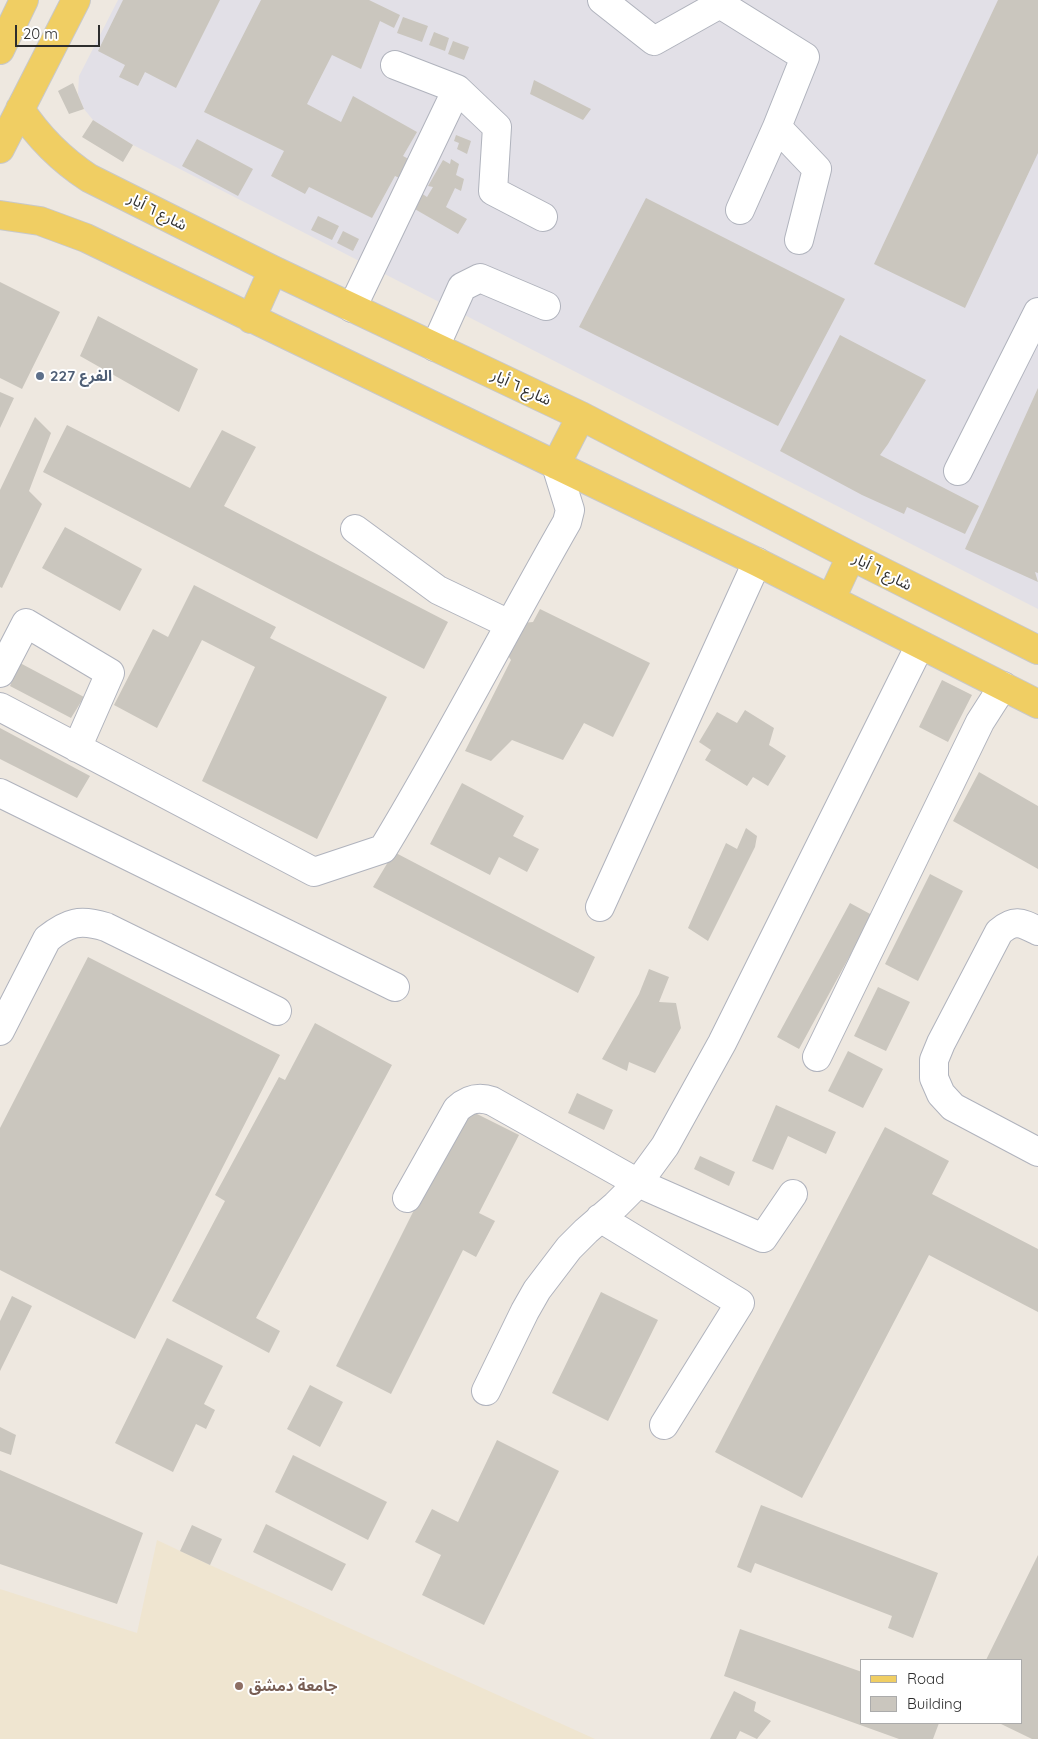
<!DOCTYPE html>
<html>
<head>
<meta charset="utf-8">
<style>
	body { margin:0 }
	#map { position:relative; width:1038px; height:1739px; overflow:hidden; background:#eee8e0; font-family:Quicksand,sans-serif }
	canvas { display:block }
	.legend { position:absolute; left:860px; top:1659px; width:162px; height:65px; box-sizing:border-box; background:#fff; border:1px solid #ababab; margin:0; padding:6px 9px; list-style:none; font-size:15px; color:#2d2d2d }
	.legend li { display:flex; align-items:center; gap:10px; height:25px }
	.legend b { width:25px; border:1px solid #ababab }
	.scale { position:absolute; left:15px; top:25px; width:85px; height:22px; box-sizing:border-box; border:2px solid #2d2d2d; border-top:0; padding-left:6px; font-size:15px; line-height:18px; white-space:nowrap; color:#2d2d2d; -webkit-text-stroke:4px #fff; paint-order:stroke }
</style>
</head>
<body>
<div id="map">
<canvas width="1038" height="1739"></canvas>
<ul class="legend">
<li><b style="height:6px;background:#f0ce63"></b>Road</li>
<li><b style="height:14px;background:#cac6be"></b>Building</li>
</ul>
<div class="scale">20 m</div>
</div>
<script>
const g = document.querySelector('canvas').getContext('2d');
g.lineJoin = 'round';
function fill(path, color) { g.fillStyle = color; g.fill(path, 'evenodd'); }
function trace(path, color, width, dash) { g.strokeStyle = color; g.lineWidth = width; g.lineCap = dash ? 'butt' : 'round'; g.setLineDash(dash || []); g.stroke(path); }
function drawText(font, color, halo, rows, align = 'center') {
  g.font = font + ' Quicksand,"Noto Sans Arabic",sans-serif'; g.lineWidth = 4; g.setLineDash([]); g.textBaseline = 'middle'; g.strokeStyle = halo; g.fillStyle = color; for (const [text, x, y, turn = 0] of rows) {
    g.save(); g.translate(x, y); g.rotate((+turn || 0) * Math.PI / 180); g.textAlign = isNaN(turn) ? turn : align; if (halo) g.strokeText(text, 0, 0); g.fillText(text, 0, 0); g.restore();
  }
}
fill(new Path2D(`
	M118 0H1038V609L133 145 93 120 84 109 78 94 79 76Z`), '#e2e0e7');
fill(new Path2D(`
	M157 1540 210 1565 595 1739H0V1589L137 1633Z`), '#efe5d0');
fill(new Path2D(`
	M123 0H220L176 88 145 72 138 86 119 77 125 65 98 51Z
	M261 0H369L400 15 394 28 380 21 361 69 332 55 307 104 341 122 353 96 417 132 403 156 416 163 406 181 395 176 372 218 309 187 305 194 271 176 284 151 204 112Z
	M998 0H1038V153L965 308 874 264Z
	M403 17 428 26 422 42 397 33Z
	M434 32 449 38 445 51 429 45Z
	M453 41 469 47 464 60 448 54Z
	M534 80 591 109 583 120 530 94Z
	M73 83 84 109 69 114 58 91Z
	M93 120 133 145 123 162 82 137Z
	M456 135 471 141 467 154 457 149 459 143 454 141Z
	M197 139 253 169 238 196 182 166Z
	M451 159 459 164 456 175 464 179 461 191 455 188 446 207 467 219 458 234 413 208 421 193 427 197 433 187 428 186 443 160 450 164Z
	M646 198 845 299 778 426 579 327Z
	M318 216 339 226 332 240 311 230Z
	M343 231 359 239 353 251 337 243Z
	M0 282 60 312 22 389 0 378Z
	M98 316 198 369 179 412 80 356Z
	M840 335 926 380 888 444 880 455 979 506 965 534 907 507 904 514 862 495 780 451Z
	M1038 388V573L1035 572 1038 582 965 549Z
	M0 392 14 398 0 428Z
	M35 417 51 433 29 491 42 504 2 588 0 587V490Z
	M67 425 190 488 222 430 256 447 224 506 448 622 424 669 43 472Z
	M65 527 142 569 120 611 42 568Z
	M194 585 276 627 270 638 387 697 317 839 202 781 255 667 202 640 157 728 114 705 153 629 168 637Z
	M540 609 650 663 613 737 584 723 563 760 512 740 491 761 465 751 511 660 505 651 522 623 533 622Z
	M20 663 84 697 71 718 10 686Z
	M942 680 972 695 948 742 919 727Z
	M745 710 774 728 769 745 786 756 768 786 753 777 747 786 705 760 711 750 699 742 717 712 737 723Z
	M0 728 90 776 77 798 0 759Z
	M979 772 1038 806V869L953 821Z
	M462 783 524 816 513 836 539 849 527 872 499 857 490 875 430 844Z
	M746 828 757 836 755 847 708 941 688 928 726 843 737 849Z
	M394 852 595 957 578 993 373 887Z
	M930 874 963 891 918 981 885 964Z
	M850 903 872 915 799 1049 777 1037Z
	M88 957 280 1055 135 1339 0 1270V1128Z
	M649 969 669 977 659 1002 676 1003 681 1028 655 1073 629 1062 627 1071 602 1059 639 994Z
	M878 987 910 1002 886 1051 854 1036Z
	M315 1023 392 1065 256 1318 280 1331 269 1353 172 1301 225 1201 215 1195 279 1077 285 1080Z
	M848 1051 883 1069 863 1108 828 1091Z
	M577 1093 613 1110 604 1130 568 1113Z
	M776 1105 836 1132 826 1154 788 1136 773 1170 752 1161Z
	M465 1108 519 1135 479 1213 495 1221 476 1257 463 1250 391 1394 336 1366Z
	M885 1127 949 1161 932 1194 1038 1249V1312L929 1255 802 1498 715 1452Z
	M700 1156 735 1172 729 1186 694 1169Z
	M601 1292 658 1320 608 1421 552 1393Z
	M12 1296 32 1306 0 1371V1321Z
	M167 1338 223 1366 204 1404 215 1410 206 1429 196 1424 173 1472 115 1443Z
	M310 1385 343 1402 320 1447 287 1429Z
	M0 1427 16 1435 11 1455 0 1451Z
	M497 1440 559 1471 484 1625 422 1595 441 1555 415 1542 432 1509 458 1522Z
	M293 1455 387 1502 368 1540 275 1492Z
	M0 1470 143 1533 117 1604 0 1564Z
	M761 1505 938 1573 913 1638 888 1628 892 1616 755 1563 751 1573 737 1567Z
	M266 1524 346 1564 332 1591 253 1552Z
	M192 1525 222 1539 210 1565 180 1551Z
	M1038 1555V1739H1032L999 1723H1022V1660H986Z
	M740 1629 862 1672V1723H939L933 1739H899L724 1676Z
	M734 1691 756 1702 754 1711 771 1721 757 1739 740 1731 736 1739H710Z`), '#cac6be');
const minor = new Path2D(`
	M602 0 654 41 720 4
	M722 0 720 4 805 57 777 127 817 169 799 240
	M395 65 457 89 497 127 493 191 543 217
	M740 210 777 127
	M352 308 457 89
	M435 347 462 287 480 278 546 306
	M958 471 1038 312
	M355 529 438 590 509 624
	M0 673 26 623 110 673 77 748
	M0 707 314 872 383 849C448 742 505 630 567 522L570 510 556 465
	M0 793 395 987
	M600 907 757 562
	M1038 931C1022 923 1015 918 999 932L941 1043 934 1060V1078L941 1094 953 1107 1038 1152
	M0 1031 47 939C68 922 80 919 106 927L277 1011
	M817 1057 980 722 1003 686
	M407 1198 457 1109C468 1099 478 1096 492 1101L638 1183 763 1238 793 1194
	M600 1218 740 1303 664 1425
	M486 1391 525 1311 537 1290 569 1248 586 1231 616 1205 638 1183 665 1146 722 1043 920 645`);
const major = new Path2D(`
	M0 50 24 0
	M20 109C39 138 60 159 89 178L273 270 581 416 851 556 1038 650
	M0 149 76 0
	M0 215 40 221 86 238 757 562 1038 704
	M251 319 273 270
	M556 465 581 416
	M831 599 851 556`);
trace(minor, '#b0b3bd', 30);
trace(major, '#c8c8c8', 30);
trace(minor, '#fff', 28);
trace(major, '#f0ce63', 28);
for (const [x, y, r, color] of [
	[40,376,5,"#5c6f8a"],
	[239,1686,5,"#8d6e63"]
]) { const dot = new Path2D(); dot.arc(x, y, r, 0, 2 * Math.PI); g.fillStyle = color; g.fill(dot); trace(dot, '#fff', 2); }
drawText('15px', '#2d2d2d', '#fff', [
	["شارع ٦ أيار",157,212,27],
	["شارع ٦ أيار",521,388,25],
	["شارع ٦ أيار",882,572,27]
]);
drawText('bold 15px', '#4e5e75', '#fff', [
	["الفرع 227",50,376]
], 'left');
drawText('bold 15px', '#785e54', '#fff', [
	["جامعة دمشق",249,1686]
], 'left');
</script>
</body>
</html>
